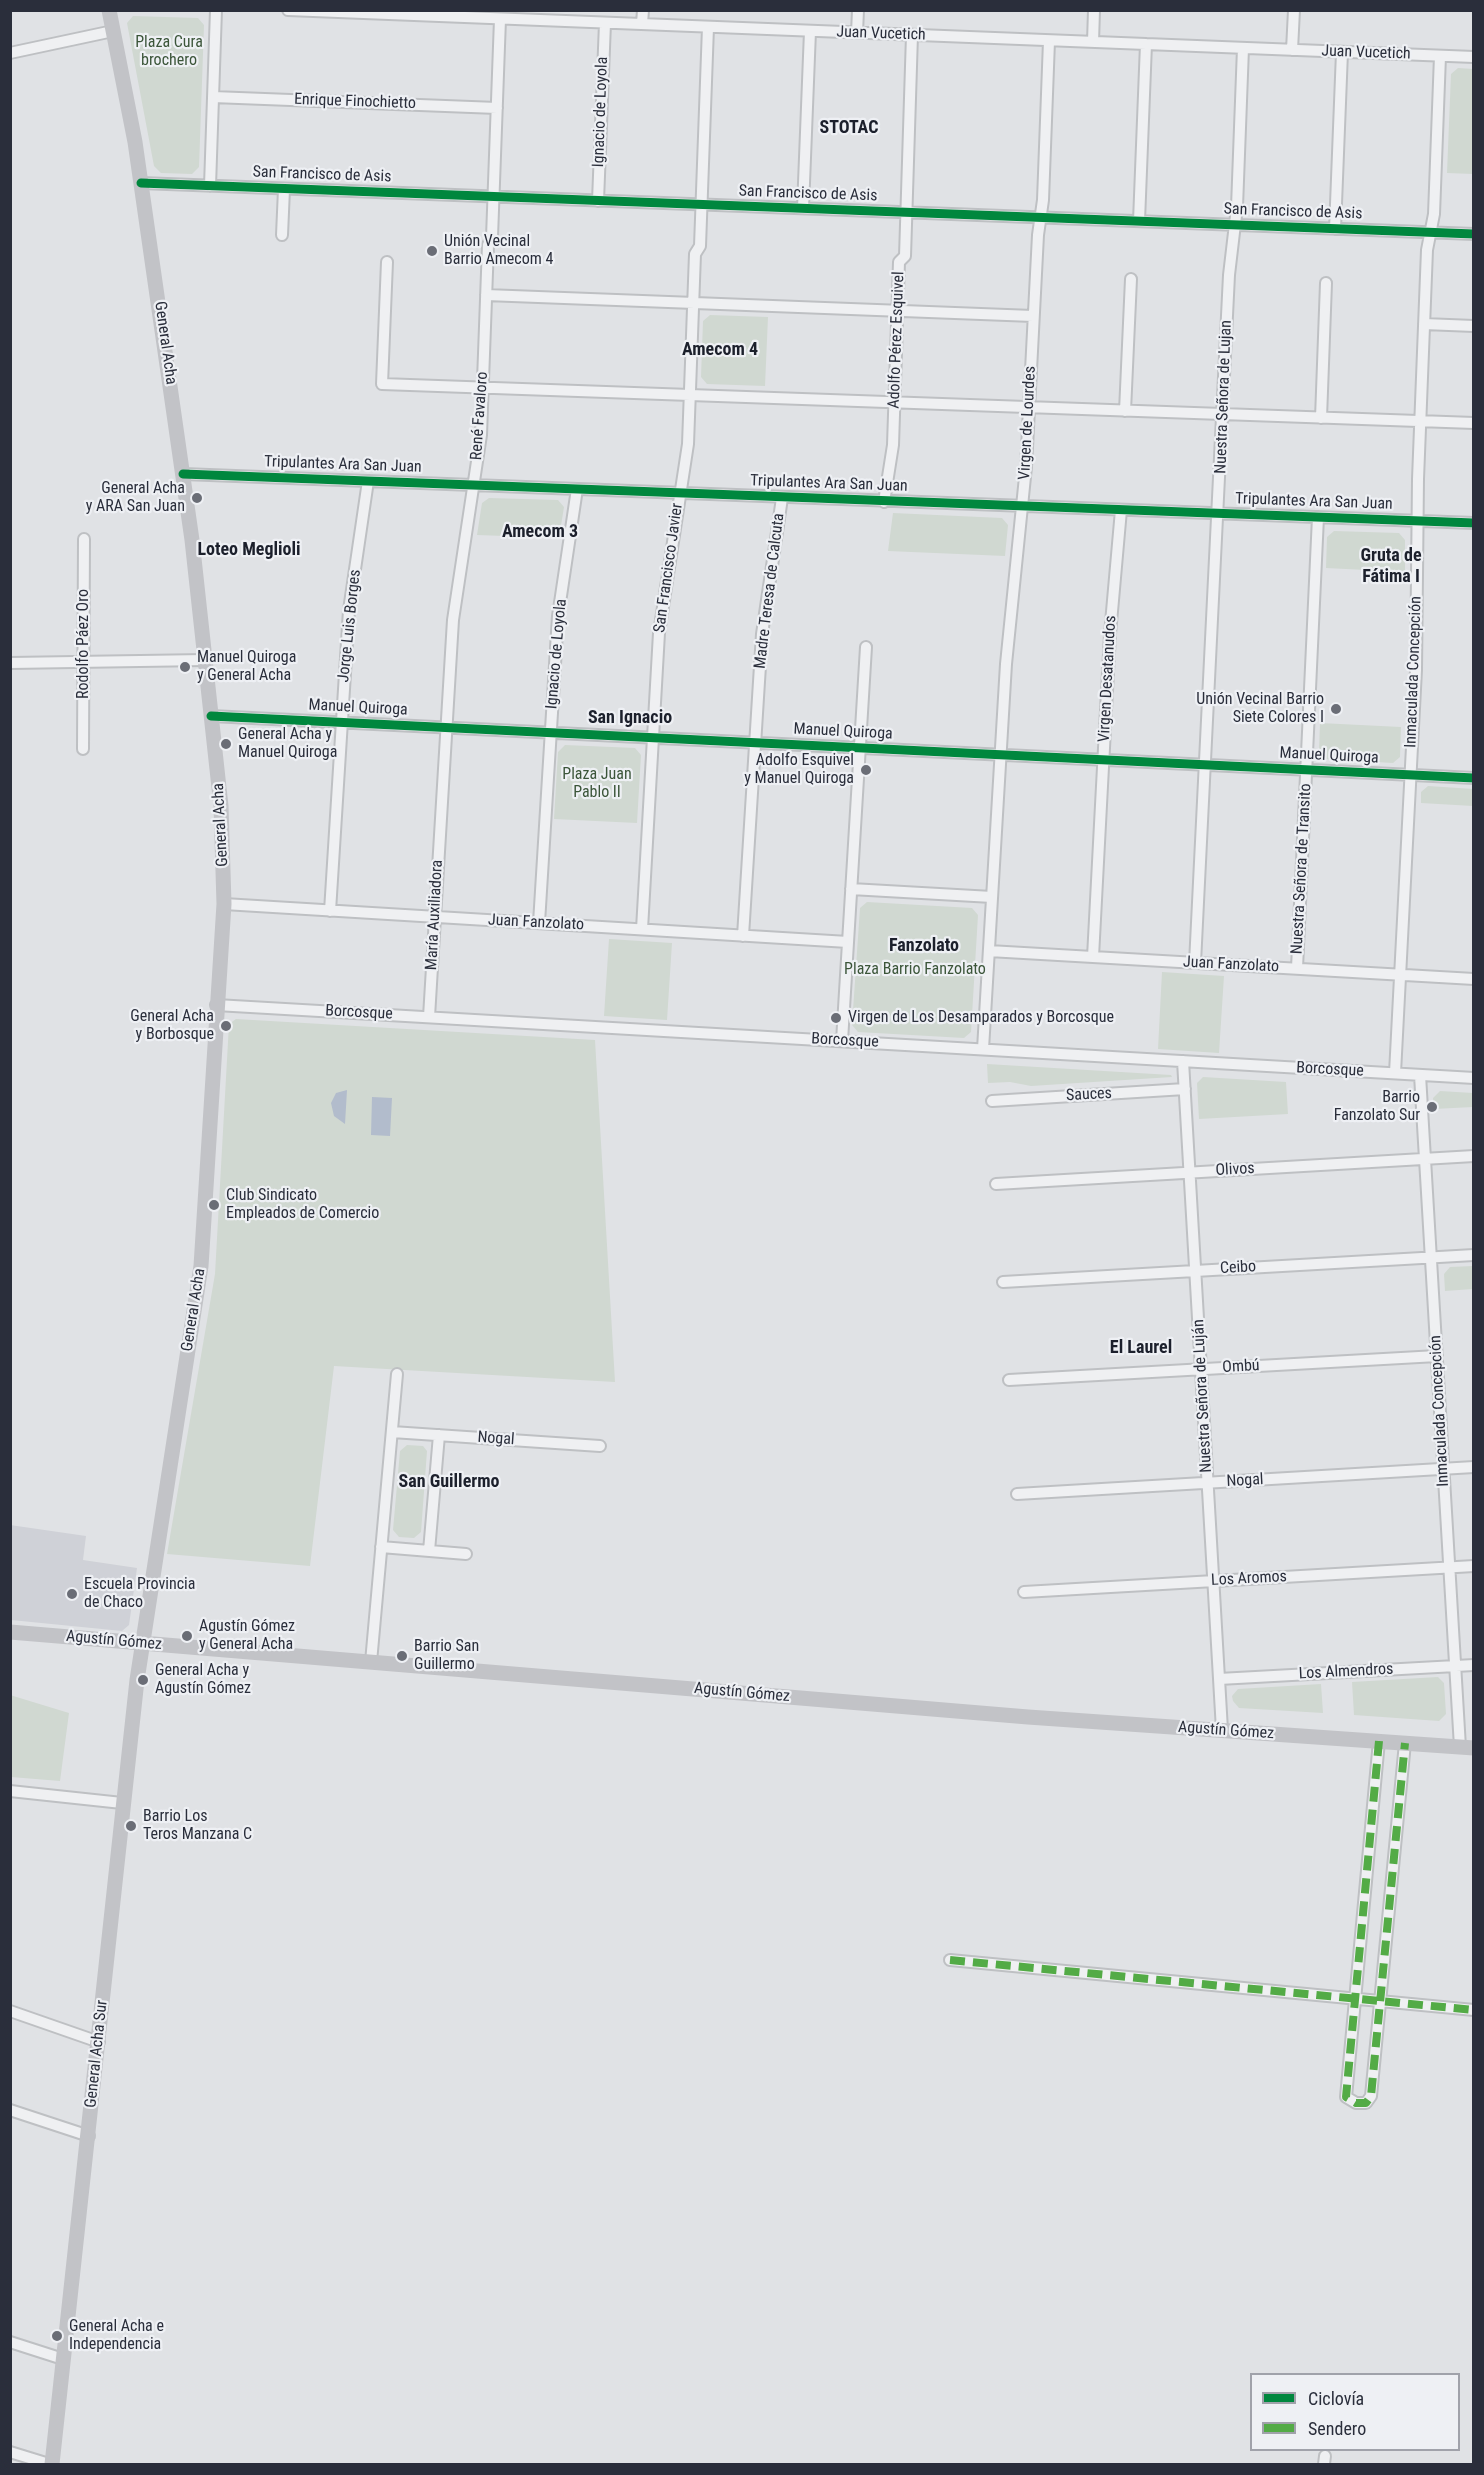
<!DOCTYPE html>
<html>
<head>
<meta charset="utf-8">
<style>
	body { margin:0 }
	#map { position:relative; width:1484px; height:2475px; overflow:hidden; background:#e0e2e5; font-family:"Roboto Condensed",sans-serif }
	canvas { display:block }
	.frame { position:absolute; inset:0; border:12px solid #2a2e3b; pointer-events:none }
	.legend { position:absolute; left:1250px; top:2373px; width:210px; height:78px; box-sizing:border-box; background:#eef0f4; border:2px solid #a0a2aa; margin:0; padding:8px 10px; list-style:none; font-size:18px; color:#2a2e3b }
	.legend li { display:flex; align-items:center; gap:12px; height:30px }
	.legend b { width:30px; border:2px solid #a0a2aa }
</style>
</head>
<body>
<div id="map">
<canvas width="1484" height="2475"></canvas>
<div class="frame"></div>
<ul class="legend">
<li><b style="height:8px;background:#00873e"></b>Ciclovía</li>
<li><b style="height:8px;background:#53ab46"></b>Sendero</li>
</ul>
</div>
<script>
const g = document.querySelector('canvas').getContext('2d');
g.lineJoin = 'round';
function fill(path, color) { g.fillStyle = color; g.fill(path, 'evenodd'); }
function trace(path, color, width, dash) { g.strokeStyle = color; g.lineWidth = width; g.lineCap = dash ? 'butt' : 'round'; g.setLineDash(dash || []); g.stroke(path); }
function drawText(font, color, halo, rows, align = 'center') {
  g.font = font + ' "Roboto Condensed",sans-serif'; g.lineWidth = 4.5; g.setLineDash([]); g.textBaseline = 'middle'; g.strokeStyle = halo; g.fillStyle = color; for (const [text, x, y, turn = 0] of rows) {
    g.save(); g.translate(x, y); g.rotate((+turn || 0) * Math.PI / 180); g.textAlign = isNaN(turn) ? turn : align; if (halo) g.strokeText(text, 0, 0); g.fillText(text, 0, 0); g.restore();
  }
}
fill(new Path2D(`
	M10 1525 86 1536 83 1560 137 1568 129 1625 122 1631 11 1620Z`), '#cfd1d7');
fill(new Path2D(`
	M133 16 198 18 204 25 199 167 192 174 161 173 154 166 127 23Z
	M1458 68 1473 69V174L1447 173 1451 74Z
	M710 315 768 317 765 386 707 384 701 377 703 321Z
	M489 498 558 500 564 507 559 538 477 535 482 503Z
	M893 513 1002 518 1008 525 1005 556 888 551Z
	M1334 531 1399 533 1405 540V572L1326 568 1327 537Z
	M1320 723 1401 727 1400 757 1393 763 1325 759 1319 752Z
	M565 745 635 748 641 755 637 823 554 819 558 752Z
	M1428 786 1473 789V806L1421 803V792Z
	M867 902 972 908 978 915 971 1032 964 1038 858 1032 852 1025 860 908Z
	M609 939 672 943 667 1020 604 1016Z
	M1162 972 1224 976 1219 1053 1158 1049Z
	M236 1019 595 1040 615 1382 334 1366 310 1566 167 1554 215 1274 229 1024Z
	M987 1064 1171 1075 1172 1077 1031 1086 1010 1082 988 1083Z
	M1203 1077 1286 1082 1288 1114 1199 1119 1197 1083Z
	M1440 1091 1473 1093V1107L1434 1109 1433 1098Z
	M1473 1266V1289L1445 1291 1444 1274 1450 1267Z
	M407 1445 423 1446 427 1451 421 1532 414 1538 399 1537 393 1530 400 1451Z
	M1438 1677 1444 1683 1446 1714 1439 1721 1354 1715 1352 1682Z
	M1321 1684 1323 1713 1239 1708 1233 1701 1232 1696 1238 1689Z
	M10 1695 69 1713 60 1781 11 1777Z`), '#d0d8d1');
fill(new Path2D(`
	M347 1090 345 1124 334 1116 331 1103 336 1093Z
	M372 1097 392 1098 390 1136 371 1135Z`), '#b2bccc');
const street = new Path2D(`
	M288 10 1474 57
	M642 24 643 10
	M857 33 858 10
	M1093 42 1094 10
	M1292 50 1294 10
	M10 53 113 31
	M213 97 497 108
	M141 183 1474 234
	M210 186 216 10
	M598 201 605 23
	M803 208 810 31
	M1139 221 1146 44
	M1335 229 1342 52
	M282 235 284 189
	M387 262 382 384 1474 423
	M486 295 1033 316
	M1424 324 1474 326
	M1125 411 1131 279
	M1321 418 1326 283
	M183 474 1474 523
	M884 502 893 445 899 262 905 256 912 35
	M10 663 205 660
	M211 716 1474 778
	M83 749 84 539
	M851 889 992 897
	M224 904 848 942
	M330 911 349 610 368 481
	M539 923 558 616 577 489
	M642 929 659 633 688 444 695 254 700 246 708 27
	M743 936 762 634 782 498
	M989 951 1474 979
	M1093 957 1110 634 1121 510
	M1195 963 1229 275 1237 207 1243 48
	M1297 968 1318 517
	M216 1005 1474 1078
	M429 1017 453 620 481 435 488 245 492 237 500 19
	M842 1041 866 647
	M983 1049 1006 664 1026 467 1038 235 1043 200 1049 41
	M1183 1061 1222 1730
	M1395 1073 1416 670 1418 479 1427 250 1434 214 1440 56
	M1420 1075 1460 1747
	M992 1101 1185 1089
	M996 1184 1474 1156
	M1003 1282 1474 1255
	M1009 1380 1437 1356
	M392 1432 600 1446
	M1017 1494 1474 1467
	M381 1547 466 1554
	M429 1551 439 1435
	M1024 1592 1474 1566
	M371 1662 397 1374
	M1219 1679 1474 1665
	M1379 1741 1346 2097 1356 2103H1366L1371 2096 1405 1743
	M10 1791 122 1803
	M950 1960 1474 2010
	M10 2011 99 2042
	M10 2110 89 2136
	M10 2342 63 2359
	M10 2452 49 2464
	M1324 2464 1325 2456`);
trace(street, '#bec0c3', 14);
trace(street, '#eff0f2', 10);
trace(new Path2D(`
	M10 1632 1028 1717 1474 1748
	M52 2464 137 1680 201 1266 224 904 221 806 192 540 135 142 109 10`), '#c2c3c7', 15);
trace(new Path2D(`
	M1379 1741 1346 2097 1356 2103H1366L1371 2096 1405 1743
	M950 1960 1474 2010`), '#53ab46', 8, [15, 8]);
trace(new Path2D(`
	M141 183 1474 234
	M183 474 1474 523
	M211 716 1474 778`), '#00873e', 9);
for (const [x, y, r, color] of [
	[432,251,6,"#6a6d76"],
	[197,498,6,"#6a6d76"],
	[185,667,6,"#6a6d76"],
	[1336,709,6,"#6a6d76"],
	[226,744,6,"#6a6d76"],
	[866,770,6,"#6a6d76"],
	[836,1018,6,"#6a6d76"],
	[226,1026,6,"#6a6d76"],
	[1432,1107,6,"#6a6d76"],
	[214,1205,6,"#6a6d76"],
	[72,1594,6,"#6a6d76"],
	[187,1636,6,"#6a6d76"],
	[402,1656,6,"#6a6d76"],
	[143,1680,6,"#6a6d76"],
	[131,1826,6,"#6a6d76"],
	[57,2336,6,"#6a6d76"]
]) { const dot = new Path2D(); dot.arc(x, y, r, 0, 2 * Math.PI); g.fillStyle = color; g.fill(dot); trace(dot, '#eef0f4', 2); }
drawText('16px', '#2a2e3b', '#eef0f4', [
	["Juan Vucetich",881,34,2],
	["Juan Vucetich",1366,53,2],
	["Enrique Finochietto",355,102,2],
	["Ignacio de Loyola",601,112,-88],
	["San Francisco de Asis",322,175,2],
	["San Francisco de Asis",808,194,2],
	["San Francisco de Asis",1293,212,2],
	["Adolfo Pérez Esquivel",897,340,-88],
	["General Acha",165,343,82],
	["Nuestra Señora de Lujan",1224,397,-88],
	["René Favaloro",480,416,-86],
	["Virgen de Lourdes",1028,423,-87],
	["Tripulantes Ara San Juan",343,465,2],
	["Tripulantes Ara San Juan",829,484,2],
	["Tripulantes Ara San Juan",1314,502,2],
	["San Francisco Javier",669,568,-82],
	["Madre Teresa de Calcuta",770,591,-83],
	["Jorge Luis Borges",350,626,-84],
	["Rodolfo Páez Oro",84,644,-90],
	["Ignacio de Loyola",557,654,-85],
	["Inmaculada Concepción",1414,672,-88],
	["Virgen Desatanudos",1108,679,-87],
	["Manuel Quiroga",358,708,3],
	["Manuel Quiroga",843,732,3],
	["Manuel Quiroga",1329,756,3],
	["General Acha",221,825,-93],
	["Nuestra Señora de Transito",1302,869,-87],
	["María Auxiliadora",435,915,-87],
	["Juan Fanzolato",536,923,3],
	["Juan Fanzolato",1231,965,3],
	["Borcosque",359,1013,3],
	["Borcosque",845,1041,3],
	["Borcosque",1330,1070,3],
	["Sauces",1089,1095,-3],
	["Olivos",1235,1170,-3],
	["Ceibo",1238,1268,-3],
	["General Acha",194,1310,-81],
	["Ombú",1241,1367,-3],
	["Nuestra Señora de Luján",1203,1396,-93],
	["Inmaculada Concepción",1440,1411,-93],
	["Nogal",496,1439,4],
	["Nogal",1245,1481,-3],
	["Los Aromos",1249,1579,-3],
	["Agustín Gómez",114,1641,5],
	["Los Almendros",1346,1672,-3],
	["Agustín Gómez",742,1693,5],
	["Agustín Gómez",1226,1731,4],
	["General Acha Sur",97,2054,-84]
]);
drawText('16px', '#3b5539', '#eef0f4', [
	["Plaza Cura",169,43],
	["brochero",169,61],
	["Plaza Juan",597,775],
	["Pablo II",597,793],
	["Plaza Barrio Fanzolato",915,970]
]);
drawText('16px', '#2a2e3b', '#eef0f4', [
	["Unión Vecinal",444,242],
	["Barrio Amecom 4",444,260],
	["General Acha",185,489,"right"],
	["y ARA San Juan",185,507,"right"],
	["Manuel Quiroga",197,658],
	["y General Acha",197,676],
	["Unión Vecinal Barrio",1324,700,"right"],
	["Siete Colores I",1324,718,"right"],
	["General Acha y",238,735],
	["Manuel Quiroga",238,753],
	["Adolfo Esquivel",854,761,"right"],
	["y Manuel Quiroga",854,779,"right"],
	["General Acha",214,1017,"right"],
	["y Borbosque",214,1035,"right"],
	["Virgen de Los Desamparados y Borcosque",848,1018],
	["Barrio",1420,1098,"right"],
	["Fanzolato Sur",1420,1116,"right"],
	["Club Sindicato",226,1196],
	["Empleados de Comercio",226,1214],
	["Escuela Provincia",84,1585],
	["de Chaco",84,1603],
	["Agustín Gómez",199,1627],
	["y General Acha",199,1645],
	["Barrio San",414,1647],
	["Guillermo",414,1665],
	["General Acha y",155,1671],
	["Agustín Gómez",155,1689],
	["Barrio Los",143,1817],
	["Teros Manzana C",143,1835],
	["General Acha e",69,2327],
	["Independencia",69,2345]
], 'left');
drawText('bold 18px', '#1c202c', '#eef0f4', [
	["STOTAC",849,128],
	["Amecom 4",720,350],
	["Amecom 3",540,532],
	["Loteo Meglioli",249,550],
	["Gruta de",1391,556],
	["Fátima I",1391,577],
	["San Ignacio",630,718],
	["Fanzolato",924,946],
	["El Laurel",1141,1348],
	["San Guillermo",449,1482]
]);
</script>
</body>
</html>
